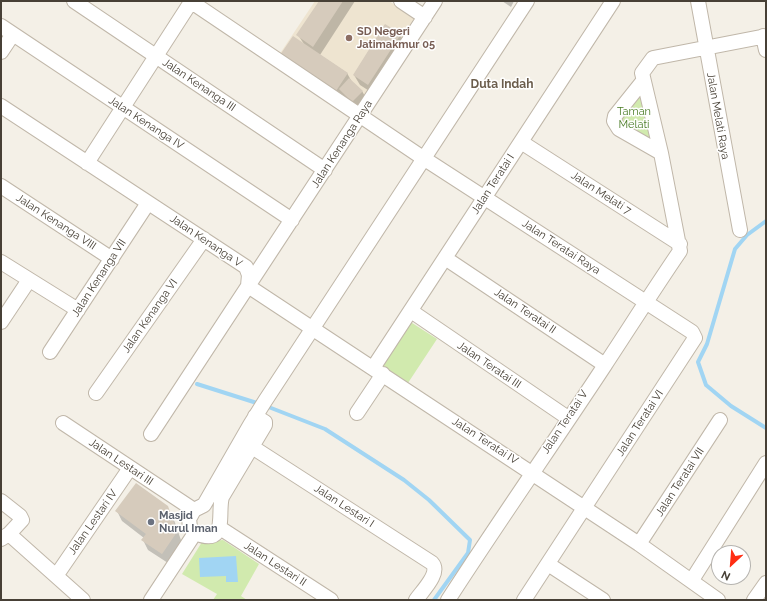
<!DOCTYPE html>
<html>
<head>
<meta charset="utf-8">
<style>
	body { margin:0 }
	#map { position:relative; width:767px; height:601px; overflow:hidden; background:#f4f0e7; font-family:Raleway,sans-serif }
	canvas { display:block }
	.frame { position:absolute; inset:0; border:2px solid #474036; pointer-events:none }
	.north { position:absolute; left:711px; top:545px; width:40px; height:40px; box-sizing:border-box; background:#fff; border:1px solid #b5b3af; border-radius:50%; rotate:206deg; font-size:11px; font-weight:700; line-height:16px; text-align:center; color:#474036 }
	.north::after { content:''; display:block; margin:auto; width:14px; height:18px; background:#ff2e13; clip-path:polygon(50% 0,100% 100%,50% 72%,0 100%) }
</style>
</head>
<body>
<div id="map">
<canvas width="767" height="601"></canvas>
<div class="frame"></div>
<div class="north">N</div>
</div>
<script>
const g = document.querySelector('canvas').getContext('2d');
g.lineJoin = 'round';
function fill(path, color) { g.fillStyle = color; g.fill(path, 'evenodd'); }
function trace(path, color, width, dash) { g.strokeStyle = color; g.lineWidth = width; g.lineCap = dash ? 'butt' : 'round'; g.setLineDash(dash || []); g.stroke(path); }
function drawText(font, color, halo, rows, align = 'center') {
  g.font = font + ' Raleway,sans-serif'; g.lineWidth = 3; g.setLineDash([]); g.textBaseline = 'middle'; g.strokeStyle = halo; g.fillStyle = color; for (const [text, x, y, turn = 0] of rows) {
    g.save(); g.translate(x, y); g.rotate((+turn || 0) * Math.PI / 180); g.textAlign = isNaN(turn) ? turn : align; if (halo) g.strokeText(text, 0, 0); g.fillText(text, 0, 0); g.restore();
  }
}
fill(new Path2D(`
	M315 1H389L419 21 360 109 279 55Z`), '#eee4d0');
fill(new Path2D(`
	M641 86 655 146 621 128 618 116Z
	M409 321 437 339 406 386 379 368Z
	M223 540 259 564 241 596 247 600H213L217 594 182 574 202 542Z`), '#d1eaae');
fill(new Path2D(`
	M236 556 238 582H226V576L200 577 199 558Z`), '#a1d5f3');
fill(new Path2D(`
	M320 1H355L320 55 347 73 352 82 362 91 370 105 360 115 342 101 298 35Z
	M502 1H514L511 7Z
	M385 25 400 35 406 45 374 94 360 85 354 75Z
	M167 507 173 517 182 543 168 563 148 550 143 540 144 538 122 521 117 511Z`), '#0003');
trace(new Path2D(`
	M766 221 747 235 735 249 707 344 698 362 706 385 731 406 766 428
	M197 384 260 404
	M266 406 325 429 404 480 429 500 470 540 468 553 434 600`), '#a1d5f3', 4);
fill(new Path2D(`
	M319 1H343L313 47 296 35Z
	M385 24 401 34 368 85 353 75Z
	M293 36 348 73 336 91 280 55Z
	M349 78 363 91 352 102 339 89Z
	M136 483 168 506 177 532 162 554 141 540 146 534 115 511Z`), '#d6cbbc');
const street = new Path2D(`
	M74 1 325 170
	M401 1 425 17
	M698 1 740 230
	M1 26 292 220
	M763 36 766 50
	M1 52 13 34
	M643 81 615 116 614 121 619 129 661 153
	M1 106 246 267 249 275 248 286
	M521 142 680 244
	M87 163 189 5H196L417 154 692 332 695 338 524 600
	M1 186 112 259
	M445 258 605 365
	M1 262 78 310
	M248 286 639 544 718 600
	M411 311 568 418
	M1 322 29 280
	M50 352 148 203
	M373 368 613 1
	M96 393 204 239
	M357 413 383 374
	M255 416 265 422V425L222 497C217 513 229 547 195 533L190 527 189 519 194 510 204 505 250 425 265 401 527 1
	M63 423 194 510
	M151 434 435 1
	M246 443 432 563C441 573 422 591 416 600
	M1 501 20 516 22 520 9 534
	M220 528 331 600
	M1 539 9 534 83 600
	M639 544 720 420
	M548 564 603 600
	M56 576 130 468
	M692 580 766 463
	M151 600 195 533
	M448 600C499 521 553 444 605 365 630 327 654 289 680 251L661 153 642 73 653 58 766 36
	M754 600 766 583`);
trace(street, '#c0b7a9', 16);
trace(street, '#fff', 14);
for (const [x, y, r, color] of [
	[349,38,4,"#8d6e63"],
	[151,522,4,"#6b7280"]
]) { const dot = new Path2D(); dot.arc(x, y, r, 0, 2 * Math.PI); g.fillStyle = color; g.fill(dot); trace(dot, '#fff', 1.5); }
drawText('bold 11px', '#785e54', '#fff', [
	["SD Negeri",357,32],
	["Jatimakmur 05",357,45]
], 'left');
drawText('11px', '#474036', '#fff', [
	["Jalan Kenanga III",199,85,34],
	["Jalan Melati Raya",718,116,80],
	["Jalan Kenanga IV",146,123,33],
	["Jalan Kenanga Raya",342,144,-57],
	["Jalan Teratai I",493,184,-57],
	["Jalan Melati 7",601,193,33],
	["Jalan Kenanga VIII",56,222,33],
	["Jalan Kenanga V",206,241,34],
	["Jalan Teratai Raya",561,247,33],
	["Jalan Kenanga VII",99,278,-57],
	["Jalan Teratai II",525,311,34],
	["Jalan Kenanga VI",150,316,-55],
	["Jalan Teratai III",489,365,34],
	["Jalan Teratai V",565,422,-56],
	["Jalan Teratai VI",640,423,-57],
	["Jalan Teratai IV",485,441,33],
	["Jalan Lestari III",121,462,34],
	["Jalan Teratai VII",680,482,-57],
	["Jalan Lestari I",344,506,33],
	["Jalan Lestari IV",93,522,-55],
	["Jalan Lestari II",275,564,33]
]);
drawText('11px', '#4a7c26', '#fff', [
	["Taman",634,112],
	["Melati",634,125]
]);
drawText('bold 11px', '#5b616d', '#fff', [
	["Masjid",159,516],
	["Nurul Iman",159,529]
], 'left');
drawText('bold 12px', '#6b5d4c', '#fff', [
	["Duta Indah",502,84]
]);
</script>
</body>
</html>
